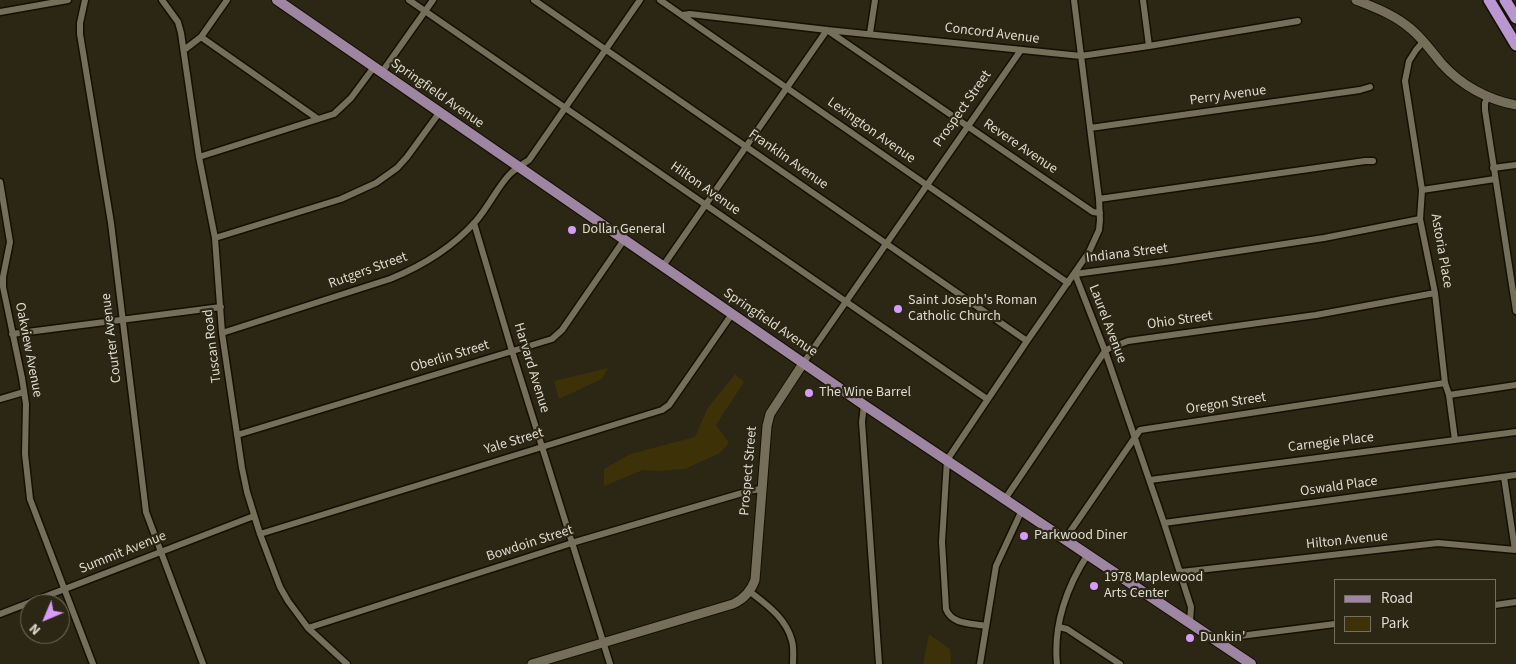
<!DOCTYPE html>
<html>
<head>
<meta charset="utf-8">
<style>
	body { margin:0 }
	#map { position:relative; width:1516px; height:664px; overflow:hidden; background:#2c2615; font-family:"Source Sans 3",sans-serif }
	canvas { display:block }
	.legend { position:absolute; left:1334px; top:579px; width:162px; height:65px; box-sizing:border-box; background:#2c2615; border:1px solid #736e60; margin:0; padding:6px 9px; list-style:none; font-size:15px; color:#dedbd0 }
	.legend li { display:flex; align-items:center; gap:10px; height:25px }
	.legend b { width:25px; border:1px solid #736e60 }
	.north { position:absolute; left:20px; top:594px; width:50px; height:50px; box-sizing:border-box; background:#2c2615; border:1px solid #736e60; border-radius:50%; rotate:225deg; font-size:14px; font-weight:700; line-height:20px; text-align:center; color:#dedbd0 }
	.north::after { content:''; display:block; margin:auto; width:18px; height:22px; background:#d59cfb; clip-path:polygon(50% 0,100% 100%,50% 72%,0 100%) }
</style>
</head>
<body>
<div id="map">
<canvas width="1516" height="664"></canvas>
<ul class="legend">
<li><b style="height:6px;background:#9e86a2"></b>Road</li>
<li><b style="height:14px;background:#3d3107"></b>Park</li>
</ul>
<div class="north">N</div>
</div>
<script>
const g = document.querySelector('canvas').getContext('2d');
g.lineJoin = 'round';
function fill(path, color) { g.fillStyle = color; g.fill(path, 'evenodd'); }
function trace(path, color, width, dash) { g.strokeStyle = color; g.lineWidth = width; g.lineCap = dash ? 'butt' : 'round'; g.setLineDash(dash || []); g.stroke(path); }
function drawText(font, color, halo, rows, align = 'center') {
  g.font = font + ' "Source Sans 3",sans-serif'; g.lineWidth = 4.5; g.setLineDash([]); g.textBaseline = 'middle'; g.strokeStyle = halo; g.fillStyle = color; for (const [text, x, y, turn = 0] of rows) {
    g.save(); g.translate(x, y); g.rotate((+turn || 0) * Math.PI / 180); g.textAlign = isNaN(turn) ? turn : align; if (halo) g.strokeText(text, 0, 0); g.fillText(text, 0, 0); g.restore();
  }
}
fill(new Path2D(`
	M608 368 602 379 559 399 554 381Z
	M735 374 744 382 716 425 729 443 720 453 685 469 658 471 643 470 604 486V469L630 454 695 437 707 409Z
	M929 634 950 649 951 664H923Z`), '#3d3107');
const street = new Path2D(`
	M85 0 80 23V34L111 223 146 512 203 664
	M162 0 178 22 181 33 199 157 215 238 222 333 242 468 247 492 260 534 280 587 288 601 308 628 347 664
	M409 0 987 399
	M534 0 1027 341
	M660 0 1068 283
	M1143 0 1149 46
	M0 12 68 0
	M682 15 690 14 827 30 1081 56 1149 46 1298 21
	M870 33 875 0
	M201 37 318 119
	M1423 42 1416 50 1409 61 1405 81 1422 190 1420 219 1435 293 1445 383 1449 395 1455 440
	M184 50 201 37 227 0
	M382 72 433 0
	M1488 96 1485 103V110L1516 311
	M1090 128 1360 90 1370 87
	M199 157 334 114 351 98 374 67
	M1493 168 1516 165
	M0 182 10 242 3 277V287L22 378 26 404 25 454 30 499 93 664
	M1422 190 1495 179
	M1099 199 1365 161H1373
	M474 223 512 351 610 664
	M215 238 341 199 376 183 397 168 407 157 439 113
	M663 266 827 30 1093 212 1100 213
	M1075 274 1105 351 1164 523 1191 607 1190 622
	M1075 274 1172 261 1324 238 1420 219
	M222 333 390 279C422 266 453 247 476 221 489 206 498 186 510 174 516 168 523 164 529 160L640 0
	M12 334 221 307
	M804 362 1021 50
	M1449 395 1516 385
	M0 399 24 392
	M864 405 862 422 879 664
	M237 435 552 339 562 330 624 240
	M1504 477 1515 550
	M1150 480 1516 432
	M1005 499 1105 351 1110 348 1128 341 1316 315 1435 293
	M1164 523 1516 475
	M260 534 662 410 669 405 732 314
	M1065 539 1140 430 1445 383
	M1181 572 1438 543 1516 550
	M749 591C767 605 786 618 792 641 794 648 793 657 793 664
	M1495 605 1516 602
	M0 614 254 516
	M986 626C971 623 952 625 946 609L942 542 947 460 1027 341 1089 252 1099 230 1100 220 1099 199 1074 0
	M1059 627 1067 629 1120 664
	M308 628 575 542 749 491 761 489
	M1217 641 1232 637 1335 624
	M980 664 996 566 1022 510
	M1057 664C1053 625 1067 586 1088 554`);
const secondary = new Path2D(`
	M1356 0C1376 8 1395 15 1411 29 1423 39 1432 52 1442 64 1461 85 1488 100 1516 105
	M532 664 733 604C744 599 751 591 755 580L767 426 770 414 804 362`);
const primary = new Path2D(`
	M277 0 864 405 1251 664`);
const highway = new Path2D(`
	M1489 0 1516 45
	M1505 0 1516 18`);
trace(street, '#140f02', 9);
trace(secondary, '#140f02', 11);
trace(primary, '#140f02', 12);
trace(highway, '#140f02', 14);
trace(street, '#746e5a', 6);
trace(secondary, '#746e5a', 9);
trace(primary, '#9e86a2', 10);
trace(highway, '#ba96d2', 11);
for (const [x, y, r, color] of [
	[572,230,5,"#d59cfb"],
	[898,309,5,"#d59cfb"],
	[809,393,5,"#d59cfb"],
	[1024,536,5,"#d59cfb"],
	[1094,586,5,"#d59cfb"],
	[1190,638,5,"#d59cfb"]
]) { const dot = new Path2D(); dot.arc(x, y, r, 0, 2 * Math.PI); g.fillStyle = color; g.fill(dot); trace(dot, '#2c2615', 2); }
drawText('14px', '#dedbd0', '#2c2615', [
	["Concord Avenue",992,34,7],
	["Springfield Avenue",437,94,35],
	["Perry Avenue",1228,96,-8],
	["Prospect Street",963,109,-55],
	["Lexington Avenue",871,131,35],
	["Revere Avenue",1020,147,34],
	["Franklin Avenue",788,160,35],
	["Hilton Avenue",705,189,35],
	["Astoria Place",1441,251,80],
	["Indiana Street",1127,254,-7],
	["Rutgers Street",368,271,-20],
	["Ohio Street",1180,321,-8],
	["Springfield Avenue",770,323,34],
	["Laurel Avenue",1107,324,69],
	["Courter Avenue",112,338,-97],
	["Tuscan Road",213,346,-97],
	["Oakview Avenue",28,350,79],
	["Oberlin Street",450,357,-17],
	["Harvard Avenue",531,368,73],
	["Oregon Street",1226,404,-9],
	["Yale Street",514,442,-17],
	["Carnegie Place",1331,443,-7],
	["Prospect Street",749,471,-85],
	["Oswald Place",1339,487,-8],
	["Hilton Avenue",1347,541,-6],
	["Bowdoin Street",530,544,-18],
	["Summit Avenue",123,553,-22]
]);
drawText('14px', '#dedbd0', '#2c2615', [
	["Dollar General",582,230],
	["Saint Joseph's Roman",908,301],
	["Catholic Church",908,317],
	["The Wine Barrel",819,393],
	["Parkwood Diner",1034,536],
	["1978 Maplewood",1104,578],
	["Arts Center",1104,594],
	["Dunkin'",1200,638]
], 'left');
</script>
</body>
</html>
